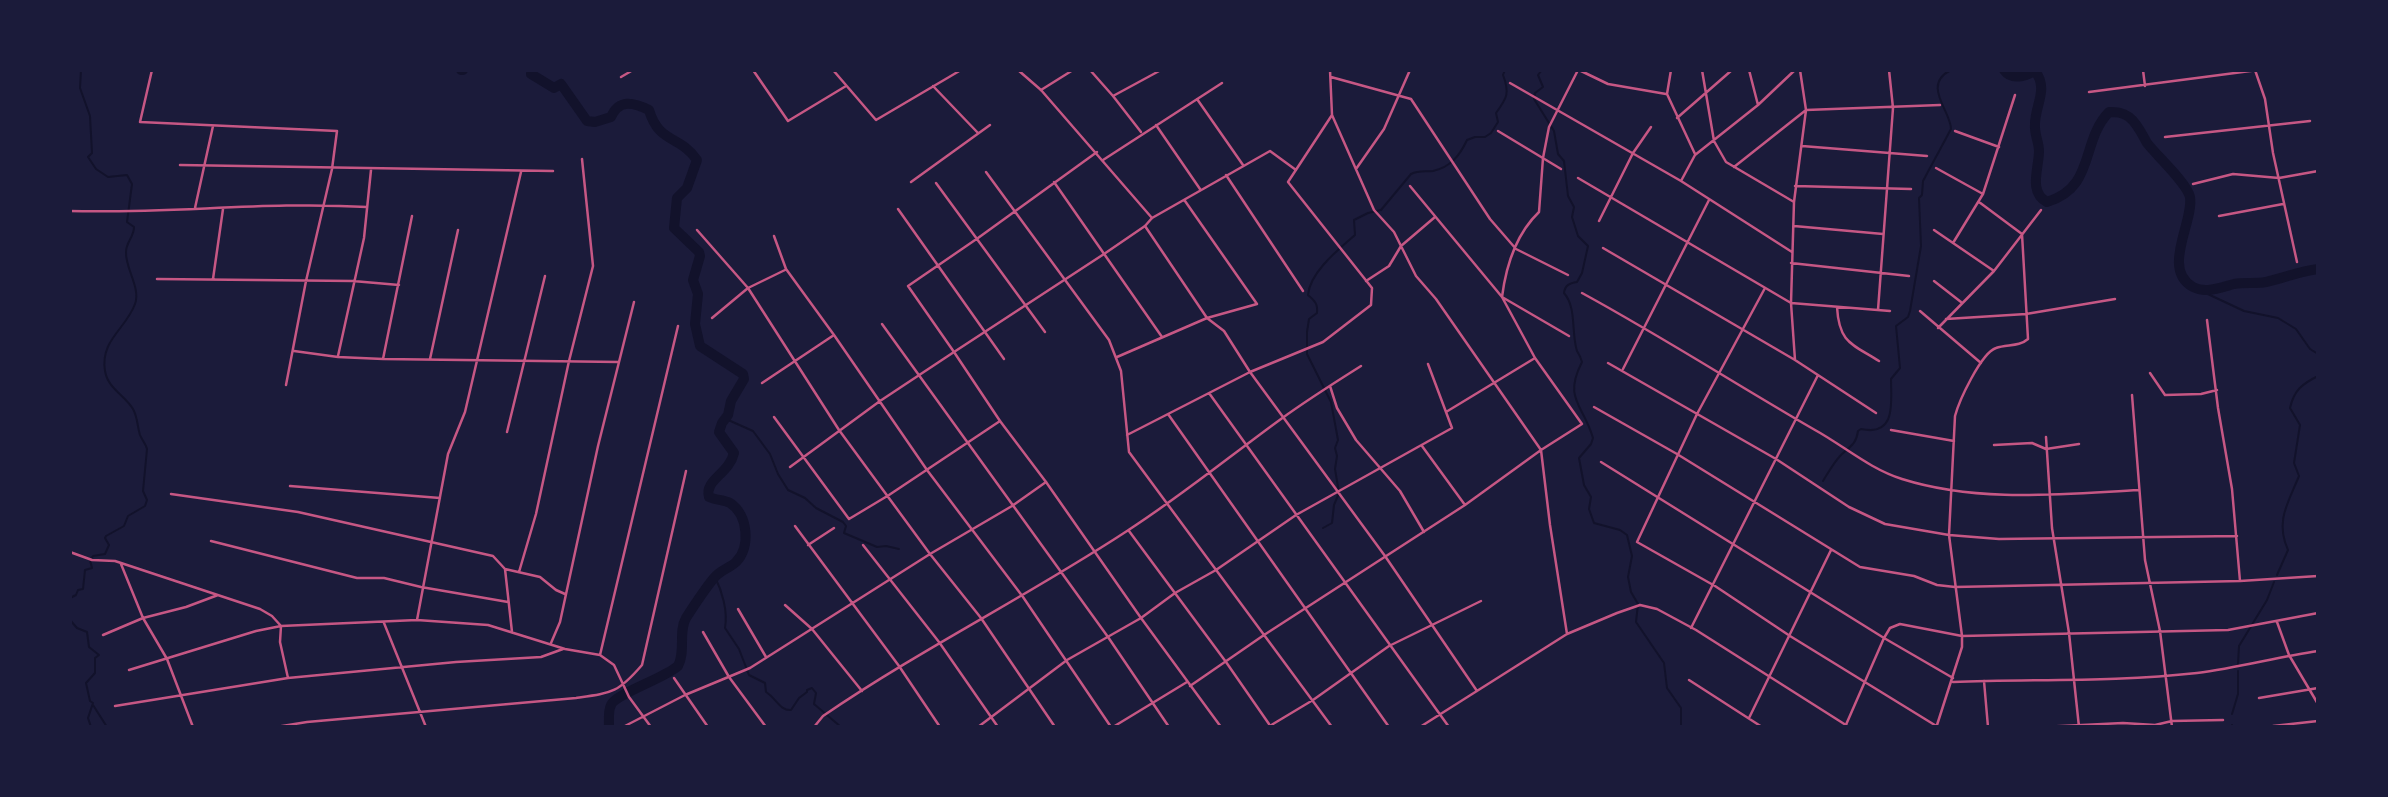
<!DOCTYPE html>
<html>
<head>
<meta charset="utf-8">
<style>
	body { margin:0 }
	#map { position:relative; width:2388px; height:797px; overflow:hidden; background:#1b1b3a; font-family:"Exo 2",sans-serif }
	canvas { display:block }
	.frame { position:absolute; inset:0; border:72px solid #1b1b3a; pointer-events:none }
</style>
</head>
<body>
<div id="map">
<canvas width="2388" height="797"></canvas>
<div class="frame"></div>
</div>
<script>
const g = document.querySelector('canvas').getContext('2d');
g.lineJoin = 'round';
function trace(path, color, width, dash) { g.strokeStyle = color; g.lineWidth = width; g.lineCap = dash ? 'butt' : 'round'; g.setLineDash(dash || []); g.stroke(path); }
trace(new Path2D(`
	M1542 70 1538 75 1543 87 1535 93 1534 99 1554 131 1558 154 1564 161 1568 196 1574 207 1572 217 1578 236 1588 246 1582 273 1577 282C1570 283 1565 285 1564 293 1577 308 1571 333 1577 351 1579 354 1581 358 1582 362 1563 399 1583 404 1593 438L1591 444 1579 458 1584 485 1591 497 1589 509 1594 523 1620 530 1627 535 1632 556 1628 577 1631 592 1638 604 1636 622 1664 663 1667 688 1681 708V727
	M2195 288 2244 311 2278 318 2296 329 2310 349 2318 354
	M726 419 753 431 770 454 778 474 788 490 805 498 816 508 843 522 846 526 844 533 877 547 886 546 899 549
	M1823 481C1828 473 1834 462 1841 455 1850 446 1856 445 1858 431L1861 429C1897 437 1891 401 1891 379L1900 368 1896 326 1908 317 1910 311 1921 246 1919 198 1922 195 1923 181 1951 129C1951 111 1921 85 1951 70
	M1323 528 1332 523 1334 505 1339 493 1335 469 1337 456 1335 448 1338 440 1331 402 1307 354V332L1309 319 1317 313C1318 304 1315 301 1308 295 1310 272 1338 250 1355 235L1354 220 1368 213 1381 210 1411 174C1419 170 1425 172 1433 171 1451 167 1460 155 1467 140L1475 137H1485L1491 133 1498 122 1496 113C1507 98 1510 93 1503 75L1505 70
	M2277 575 2288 550C2275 521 2288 503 2299 476L2294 463 2300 425 2290 408C2294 390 2302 384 2318 376
	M715 577C722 591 728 611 725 628L739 649 749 675 765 683 766 692C776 698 780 711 791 710L799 698 807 692V690L812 688 816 693 814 704 841 727
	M70 598 76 595 78 590 83 589 85 570 92 568 90 560 93 556 105 554 109 545 105 538 106 536 124 526 128 516 145 506 147 500 143 491 147 449C146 444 142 440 140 435 137 426 138 418 133 409 125 395 108 389 105 371 100 340 126 329 135 304 141 288 125 268 126 252 126 242 134 237 134 227L127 222 132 184 127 175 108 177 96 169 88 157 92 153 90 116 80 88 81 70
	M70 620 77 628 87 632 89 647 99 655 95 658V673L86 683 90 701 93 703 88 718 91 727
	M2238 664 2239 646 2267 600 2274 582
	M93 705 107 727
	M2232 714 2238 694V671
	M2231 727 2232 725`), '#12122b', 2);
trace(new Path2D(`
	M461 70H463
	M532 70 531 74 554 88 561 84 587 121 595 122 611 117C619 99 633 102 649 110 659 144 680 135 697 160L687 188 677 198 674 228 699 252 700 256 693 280 698 294 695 324 700 346 743 374 744 379 731 401 728 415 722 423 719 432 734 453C729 474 704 480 709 497 716 500 724 500 730 503 748 514 751 548 736 562 730 568 720 570 714 578 704 590 695 604 686 618 678 632 686 651 678 666 665 678 615 694 611 705 608 711 609 720 609 727
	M2004 70C2012 81 2025 76 2035 71 2049 89 2035 105 2035 124 2034 134 2039 142 2039 151 2039 168 2028 192 2047 202 2096 187 2080 142 2109 112 2116 112 2122 112 2129 117 2137 123 2142 134 2147 143 2157 156 2187 183 2190 197 2194 222 2161 269 2193 287 2206 294 2222 287 2234 284 2245 282 2256 284 2266 282 2284 278 2300 271 2318 269`), '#12122b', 10);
trace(new Path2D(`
	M152 70 140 122 337 131 332 169 306 281 286 385
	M753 70 788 121 846 86
	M833 70 876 120 961 70
	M1090 70 1113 96 1141 132
	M1579 70 1608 84 1666 94
	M1671 70 1667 94 1695 154
	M1702 70 1714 141 1726 162 1794 202
	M1749 70 1758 105
	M2143 70 2145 86
	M2255 70 2265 99 2273 153 2297 262
	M621 77 633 70
	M1331 77 1411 99 1490 219 1516 249 1568 275
	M1510 83 1681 181 1792 252
	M933 86 978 133
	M1041 90 1073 70
	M2089 92 2258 70
	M1113 96 1161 70
	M1197 99 1243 165
	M1332 115 1374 210 1394 232 1416 276 1436 299 1541 450 1550 525 1567 634
	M1677 118 1732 70
	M1156 125 1200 189
	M1498 131 1561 169
	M1955 131 1999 147
	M2165 137 2310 121
	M1802 146 1927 156
	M1103 160 1222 83
	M180 165 553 171
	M1734 167 1806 110 1940 105
	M1936 168 1983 194
	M1356 169 1384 129 1410 70
	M986 172 1109 340 1121 371 1129 452 1332 727
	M1226 175 1303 291
	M1578 178 1791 303 1890 311
	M1681 181 1695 155 1758 105 1795 70
	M911 182 990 125
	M1054 182 1162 337
	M936 183 1045 332
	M2193 184 2233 174 2279 178 2318 171
	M1795 186 1911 189
	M195 208 213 126
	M898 209 1004 359
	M70 211C169 214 268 201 367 207
	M2219 216 2283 204
	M1152 218 1270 151 1296 170
	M1599 221 1633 153 1651 127
	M1145 226 1207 318 1224 331 1250 372 1385 556 1477 691
	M1794 226 1883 234
	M697 230 748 288 839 430 930 554 981 618 1055 727
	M1934 230 1994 271
	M774 236 786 269 834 335 927 470 1023 597 1111 727
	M1953 243 1983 194 2015 95
	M1603 248 1795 360 1876 413
	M1791 263 1909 276
	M157 279 353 281 399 285
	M213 279 223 209
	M1366 281 1389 266 1401 246 1435 217
	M1934 281 1961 302
	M1765 288 1697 414 1637 542 1715 586 1790 636 1938 727
	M1582 293C1661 336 1737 385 1815 430 1844 446 1870 469 1902 479 1978 503 2061 494 2139 490
	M1837 307C1839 343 1852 344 1879 361
	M1878 310 1893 108 1889 70
	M1920 311 1981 363
	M712 318 748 288 785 270
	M1946 319 2026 314 2115 299
	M2207 320 2218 408 2232 489 2240 581
	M882 324 1108 637 1169 727
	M1938 328 1994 271 2041 210
	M1569 336 1502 297C1506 266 1516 234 1539 212L1543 158 1549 127 1578 70
	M294 351 338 357 383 359 619 362
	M338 356 364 238 371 170
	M1117 357 1207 318 1257 304 1185 201
	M383 359 412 216
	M430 359 458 230
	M1795 360 1791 303 1794 202 1806 110 1800 70
	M1608 363 1776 459 1849 507 1885 524 1949 535 1999 539 2237 536
	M1623 369 1709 200
	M2150 373 2165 395 2201 394 2217 390
	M762 383 834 335
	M1330 386 1337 408 1356 440 1400 491 1424 532
	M1209 393 1449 727
	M2132 395 2145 560 2160 631 2172 727
	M1594 407 1677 454 1860 567 1914 576 1937 585 1955 587 2240 581 2318 576
	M1446 412 1535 358
	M1168 414 1389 727
	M774 417 849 519 889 495 1000 421
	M1891 430 1954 441
	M507 432 545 276
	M1127 435 1250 372 1323 342 1371 305 1372 288 1288 182 1332 115 1330 70
	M2046 437 2052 528 2069 633 2079 727
	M1994 445 2032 443 2046 449 2079 444
	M1422 446 1465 505
	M1601 462 1884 638 1953 678
	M790 467 880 401 954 352 908 286 978 238 1097 152
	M290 486 440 498
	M171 494 298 512 493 556 505 569 540 577 556 590 565 594
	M795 526 899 666 940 727
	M1129 531 1226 662 1269 724
	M211 541 357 578H384L421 587 508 602
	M808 545 834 528
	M863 545 939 642 998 727
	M70 552 92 560 115 561 260 609 272 616 281 626 280 642 288 678
	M121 564 143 618 167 659 193 727
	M505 569 512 632
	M519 572 536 514 569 361 593 266 582 159
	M785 605 812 629 862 691
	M738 609 766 657
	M417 620 448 454 465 412 521 172
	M2277 622 2289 655 2318 704
	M384 623 426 727
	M1691 628 1818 375
	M703 632 729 677 766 727
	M103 635 143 618 186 607 218 595
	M551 643 560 622 598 446 634 302
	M600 655 678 326
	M129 670 256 631 281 626 417 620 488 625 565 649 600 655 614 665 629 697 651 727
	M674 678 708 727
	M1689 680 1762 727
	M1984 681 1988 727
	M1953 682C2034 679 2116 682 2197 673 2238 668 2277 657 2318 651
	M1190 686 1264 635 1465 505 1541 450 1582 424 1535 358 1502 297 1410 186
	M2259 698 2318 688
	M115 706 288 678 456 662 541 657 563 649
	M1749 718 1831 550
	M1937 725 1962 647V636L1949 535 1955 416C1959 401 1981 353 1996 348 2007 344 2019 347 2028 339L2022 234 1979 202
	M2273 726 2318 721
	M276 727 307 722 576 698C612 693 618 693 642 665L686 471
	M623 727 685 695 750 668 930 554 1012 506 1046 482
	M814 727 823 716C921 649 1028 596 1127 531 1180 497 1230 456 1281 419 1307 400 1334 383 1361 366
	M978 727 1067 660 1141 618 1175 593 1216 570 1296 515 1452 428 1428 364
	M1113 727 1187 682
	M1268 727 1313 700 1389 646 1481 601
	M1420 727 1567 634 1617 613 1640 605 1657 609 1696 630 1849 727
	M1845 727 1884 638 1890 628 1900 624 1962 636 2228 630 2318 613
	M2041 727 2123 723 2155 725 2172 721 2223 720`), '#c65784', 2.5);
trace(new Path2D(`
	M1018 70 1041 90 1152 218 1145 226 1104 254 954 352 1000 421 1046 482 1141 618 1221 727`), '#c65784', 2.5);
</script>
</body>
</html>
